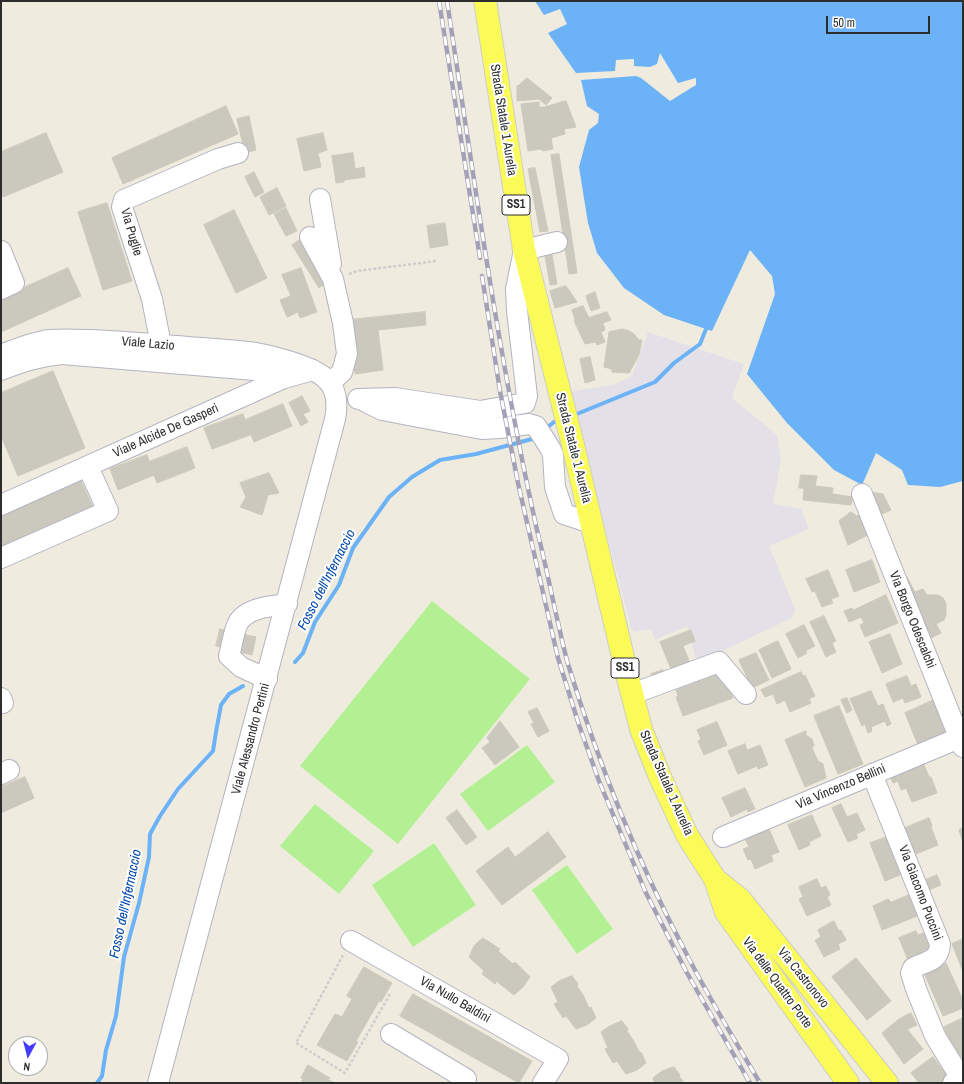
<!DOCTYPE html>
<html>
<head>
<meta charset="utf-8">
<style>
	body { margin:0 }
	#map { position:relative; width:964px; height:1084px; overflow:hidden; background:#efecdf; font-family:"Archivo Narrow",sans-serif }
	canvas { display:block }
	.frame { position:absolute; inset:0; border:2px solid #2d2d2d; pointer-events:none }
	.north { position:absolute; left:8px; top:1036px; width:40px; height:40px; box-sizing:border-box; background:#fff; border:1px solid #ababab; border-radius:50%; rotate:187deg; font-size:11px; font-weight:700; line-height:16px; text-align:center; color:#2d2d2d }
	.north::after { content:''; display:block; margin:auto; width:14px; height:18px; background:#453cff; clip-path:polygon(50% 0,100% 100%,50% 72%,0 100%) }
	.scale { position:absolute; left:826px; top:16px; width:104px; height:18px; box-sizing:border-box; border:2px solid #2d2d2d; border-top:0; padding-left:5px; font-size:12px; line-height:14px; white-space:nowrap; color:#2d2d2d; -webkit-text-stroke:3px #fff; paint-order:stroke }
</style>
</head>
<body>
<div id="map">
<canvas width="964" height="1084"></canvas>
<div class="frame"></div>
<div class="north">N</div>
<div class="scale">50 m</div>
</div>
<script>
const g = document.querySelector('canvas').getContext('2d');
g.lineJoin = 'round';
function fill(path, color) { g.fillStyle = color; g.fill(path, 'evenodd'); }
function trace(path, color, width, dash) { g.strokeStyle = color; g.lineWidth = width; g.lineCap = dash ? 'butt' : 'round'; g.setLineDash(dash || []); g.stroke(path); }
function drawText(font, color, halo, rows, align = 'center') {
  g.font = font + ' "Archivo Narrow",sans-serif'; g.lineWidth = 4; g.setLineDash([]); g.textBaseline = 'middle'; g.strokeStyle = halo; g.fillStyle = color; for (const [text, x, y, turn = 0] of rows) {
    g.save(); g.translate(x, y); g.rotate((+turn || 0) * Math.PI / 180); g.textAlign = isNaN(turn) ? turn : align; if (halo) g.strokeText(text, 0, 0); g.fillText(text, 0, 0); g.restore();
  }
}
fill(new Path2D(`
	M648 332 744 364 732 398 777 435 781 459 773 504 801 509 809 529 769 546 795 609 792 618 697 663 687 626 655 640 651 629 634 632 631 628 570 392 615 384 632 376Z`), '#e4e0e8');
fill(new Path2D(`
	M432 601 530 679 398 844 300 766Z
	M527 745 555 782 488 831 460 794Z
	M315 804 374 851 339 894 280 846Z
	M434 843 476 905 413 947 372 885Z
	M567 865 613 929 577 954 532 890Z`), '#b3f094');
fill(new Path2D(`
	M535 1H963V481L940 487 908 485 902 470 876 453 862 485 834 470 787 423 747 374 775 294 772 276 750 250 712 331 664 315 624 288 597 253 588 223 579 167 589 130 598 123 599 114 587 106 581 80 636 76 641 78 670 101 696 85V78L678 83 660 53 657 64 650 67 634 66V59L616 60 615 71 576 73 548 33 567 24 560 9 544 15Z`), '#6cb2f7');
trace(new Path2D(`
	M572 416 655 382 674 363 700 344 706 329
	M544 430 554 422 560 420
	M295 662 303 653 315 622 339 585 353 548 389 497 412 477 440 460 476 454 532 439 536 437
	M97 1083 102 1076 106 1050 116 1016 124 957 139 903 149 857 150 834 160 816 178 789 213 751 216 732 221 705 229 694 243 686`), '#6cb2f7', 4);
const building = new Path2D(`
	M527 78 552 98 546 105 539 99 517 101V86L519 85Z
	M566 101 576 127 564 129 565 134 551 138 553 149 543 151 541 149 528 151 521 104 539 102V107H544Z
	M226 106 238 134 123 184 112 158Z
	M249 116 256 150 245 153 237 119Z
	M46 133 63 172 3 197 1 191V152Z
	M323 133 327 150 318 153 321 167 304 171 297 139Z
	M353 153 355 169 364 167 365 177 344 180V182L336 183 332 156Z
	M559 154 577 273 569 274 551 155Z
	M535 168 548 231 540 232 528 169Z
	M254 172 264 192 255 197 245 177Z
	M277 188 286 206 269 215 260 197Z
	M107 203 132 281 103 290 78 212Z
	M286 208 297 231 286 236 274 214Z
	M234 210 267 278 236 293 204 225Z
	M445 223 448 245 430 248 427 226Z
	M301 239 330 280 319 288 292 245Z
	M551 249 557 284 550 285 544 250Z
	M68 268 81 296 1 332V298Z
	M301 268 317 312 300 318 298 312 287 317 280 300 291 296 282 275Z
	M566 286 577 302 555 308 550 291Z
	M595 292 600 308 591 311 586 296Z
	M583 306 589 318 576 325 574 320 575 319 572 310Z
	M425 312 426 325 378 330 383 370 355 374 349 320Z
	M607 312 611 320 603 323 605 330 601 332 605 342 597 345 589 318Z
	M589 318 596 342 585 344 576 325Z
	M623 329 629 331 634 334 639 340H642L639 355 629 373 612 372V369L604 367 609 332Z
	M590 357 595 380 585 383 580 359Z
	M53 371 85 448 18 476 1 436V393Z
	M302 396 310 411 303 414 308 422 301 426 289 403Z
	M283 404 292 426 254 442 245 420Z
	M243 414 250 435 212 449 204 428Z
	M187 447 195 468 157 483 149 462Z
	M147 455 154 475 118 490 110 469Z
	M269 473 279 493 268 495 262 515 240 507 246 497 240 483Z
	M801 475 817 476 815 486 833 488 832 494 853 497 851 505 803 500 804 488H799Z
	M81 481 93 507 1 547V516Z
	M870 492 883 494 891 510 880 515Z
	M851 512 857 516 866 513 872 533 848 545 839 521Z
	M872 560 880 582 854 592 846 570Z
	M828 570 839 596 831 599 833 603 822 607 815 591 812 592 806 579Z
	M907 577 915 592 923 589 927 595H938L943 598 946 603V615L944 620 936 624 941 633 927 640 902 581Z
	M886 595 898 623 865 637 860 625 864 623 861 617 849 622 844 611 852 608 853 610Z
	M824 616 836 641 832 643 836 652 826 657 810 622Z
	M804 625 815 646 805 651 807 653 798 658 786 634Z
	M220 629 256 637 252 655 216 646Z
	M691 630 695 641 683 646 690 663 671 669 660 642Z
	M890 634 902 664 882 673 869 642Z
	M778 641 791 669 772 678 759 650Z
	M756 653 769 680 752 688 739 660Z
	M663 670 666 677 654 682 651 674Z
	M801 672 803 676 805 675 815 696 809 699 811 703 790 712 785 700 777 704 773 694 765 697 761 690Z
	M721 673 726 679 733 698 683 716 676 697 678 696 676 690Z
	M907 676 911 686 916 684 921 697 905 703 903 698 893 702 886 684Z
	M871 691 878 706 883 704 891 724 887 726 885 721 871 727 872 731 868 733 865 724 862 726 850 699Z
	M847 698 852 710 847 713 841 700Z
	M936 699 950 732 918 745 905 713Z
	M839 706 863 764 838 774 814 716Z
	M537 708 549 731 538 737 531 724 534 723 528 712Z
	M500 721 519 747 495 765 482 748 490 742 487 738Z
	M717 722 727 745 704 755 698 741 701 739 697 730Z
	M806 731V735L812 739 814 745 812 748 818 761 823 764 826 778 805 787 785 740Z
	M745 744 747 750 760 745 768 765 758 769 757 766 738 774 728 751Z
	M921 758 929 777H931L937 793 912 802 906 788 901 790 898 781 893 783 888 771Z
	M25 777 34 798 1 813V787Z
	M745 788 755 809 748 812 747 809 731 817 722 798Z
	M841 804 847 817 857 813 865 830 856 834 858 838 848 842 832 808Z
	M457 810 477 837 466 845 446 818Z
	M812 815 821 836 809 842 810 845 799 850 788 825Z
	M929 818 932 825 931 827 938 845 916 854 905 828Z
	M963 828V842L959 830Z
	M769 829 779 852 771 855 773 861 755 869 751 859 748 860 743 849 749 847 745 839Z
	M548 832 566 857 502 905 476 871 508 847 515 857Z
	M890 836 905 873 885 881 870 843Z
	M937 875 941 885 929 890 925 880Z
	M817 879 821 888 826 886 830 895 827 897 831 905 807 916 799 899 803 897 799 887Z
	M911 894 920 915 882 930 873 906 888 899 891 902Z
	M834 921 839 931 841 930 846 940 838 944 840 949 824 957 815 940 821 937 818 930Z
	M916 931 918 935 926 932 933 949 908 960 899 938Z
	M483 938 500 949 498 951 513 964 515 962 530 977 523 987 514 995 496 981 495 984 482 974 484 971 469 957 474 946Z
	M963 939V969H962L952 944Z
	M856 958 891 1001 867 1020 832 977Z
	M946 963 963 1000V1008L943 1016 924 973Z
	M364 967 392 983 381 1002 379 1001 356 1041 358 1042 347 1061 317 1045 335 1014 342 1017 352 999 347 996Z
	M572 976 578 984 577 986 583 995 589 1008 591 1007 596 1018 587 1025 576 1029 566 1016 563 1018 554 1004 558 1002 551 987 559 981Z
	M413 994 532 1061 519 1083 400 1016Z
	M911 1013 917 1025 907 1029 923 1049 904 1064 882 1033 899 1019Z
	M963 1018V1059L951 1044 944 1027Z
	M622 1021 628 1029 627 1031 633 1040 640 1053 641 1052 646 1063 637 1070 626 1074 617 1061 613 1063 605 1049 608 1048 601 1032 610 1026Z
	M933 1057 951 1081 949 1083H919L911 1073Z
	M308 1065 330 1078 328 1080 335 1083H301L303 1079 301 1078Z
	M674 1067 680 1075 679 1076 684 1083H655L653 1078 662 1071Z`);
fill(building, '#cbc9bd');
trace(building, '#cbc9b8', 1);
const minor = new Path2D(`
	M320 199 331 264
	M310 237 333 279 343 323 347 354 342 372 330 383
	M1 251 14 283 1 289
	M1 355C17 349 33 342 50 340 63 339 77 340 90 340 115 341 140 343 165 345 195 348 226 349 256 353 273 356 311 366 324 377 337 387 338 404 335 419L158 1083
	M160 358 161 345 152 299 122 207 124 200 218 159 238 153
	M1 370C22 362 39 356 62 354L255 370 288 365
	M358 399 395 398 480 411 525 403 527 396 517 311 516 289 524 250 557 242
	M366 402 382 410 482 429 499 428 529 424 536 426 550 448 553 455 555 487 564 514 591 523
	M862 494 963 747
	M1 505 284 378 313 370
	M1 558 108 511 88 467
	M267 679 241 667 229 656C232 646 233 635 237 625 244 608 271 606 287 604
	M632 694 719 662 746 694
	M1 698 3 703
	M1 774 9 770
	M872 774 940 944C939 962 926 961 913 968L911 973 916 989 935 1036 959 1075 958 1079 953 1083
	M723 837 959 738
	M351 941 558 1059 543 1083
	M391 1034 466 1079 464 1083`);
const major = new Path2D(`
	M485 1 524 250 573 445 627 674 641 729 660 777 687 835 715 879 726 912 848 1083
	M715 879 740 899 887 1083`);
trace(minor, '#b3b3c1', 22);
trace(major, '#cdcdcd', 24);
trace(new Path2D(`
	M349 274 357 271 436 261
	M343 955 296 1043 345 1073 390 994`), '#cdcdcd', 2.5, [3, 2]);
trace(minor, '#fff', 20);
trace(major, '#fafa59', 22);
const rail = new Path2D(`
	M439 1 480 258
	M447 1C474 178 498 355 537 530 544 558 550 586 556 614 560 630 563 647 568 664 598 762 636 858 684 949 707 995 734 1039 760 1083
	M482 276 500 391 518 483 558 658 579 725 599 781 646 893 687 973 750 1083`);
trace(rail, '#a3a1b8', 4.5);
trace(rail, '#fff', 3, [9]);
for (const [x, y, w] of [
	[516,205,28],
	[625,668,28]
]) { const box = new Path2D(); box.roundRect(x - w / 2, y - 10, w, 20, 3); g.fillStyle = '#fff'; g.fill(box); trace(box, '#2d2d2d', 1); }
drawText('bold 12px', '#2d2d2d', null, [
	["SS1",516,205],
	["SS1",625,668]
]);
drawText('13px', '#2d2d2d', '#fff', [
	["Strada Statale 1 Aurelia",503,120,81],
	["Via Puglie",131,232,74],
	["Viale Lazio",148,344,5],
	["Viale Alcide De Gasperi",166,431,-24],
	["Strada Statale 1 Aurelia",573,448,76],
	["Via Borgo Odescalchi",912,620,68],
	["Viale Alessandro Pertini",251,739,-75],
	["Strada Statale 1 Aurelia",666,783,66],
	["Via Vincenzo Bellini",841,787,-23],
	["Via Giacomo Puccini",920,893,69],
	["Via Castronovo",803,978,51],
	["Via delle Quattro Porte",777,983,54],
	["Via Nullo Baldini",455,1000,30]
]);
drawText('italic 14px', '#044aaa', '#fff', [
	["Fosso dell'Infernaccio",327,580,-63],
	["Fosso dell'Infernaccio",126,904,-78]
]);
</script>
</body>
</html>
